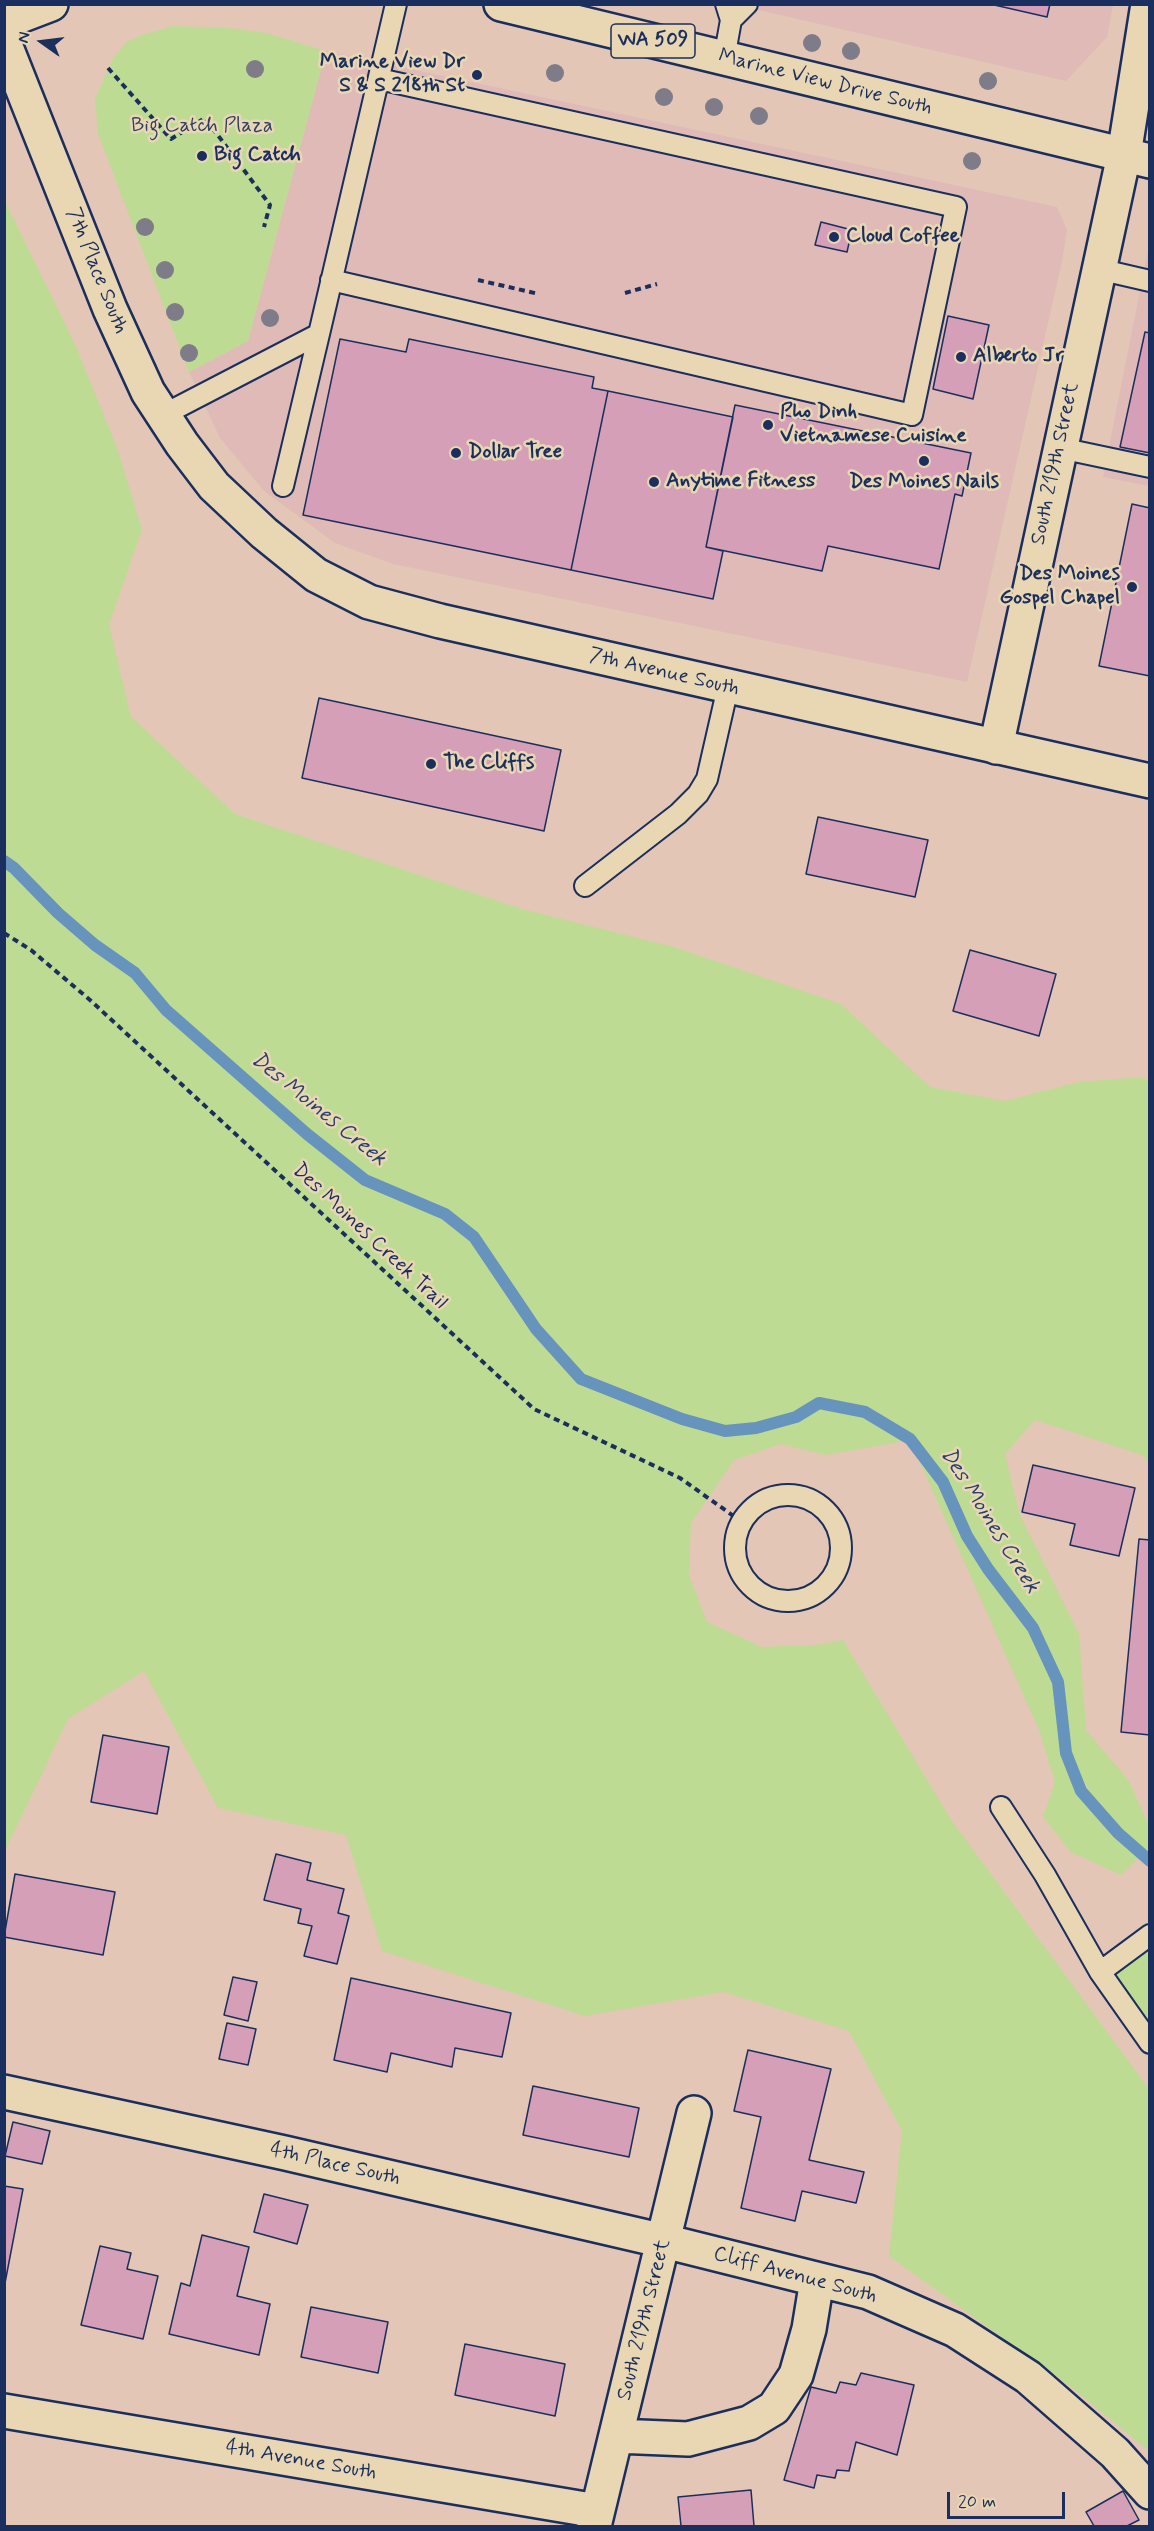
<!DOCTYPE html>
<html>
<head>
<meta charset="utf-8">
<style>
	body { margin:0 }
	#map { position:relative; width:1154px; height:2531px; overflow:hidden; background:#e3c6b5; font-family:Mynerve,sans-serif }
	canvas { display:block }
	.frame { position:absolute; inset:0; border:6px solid #1b2f5e; pointer-events:none }
	.north { position:absolute; left:12px; top:12px; width:60px; height:60px; -webkit-text-stroke:4px #e9d7b4; paint-order:stroke; rotate:284deg; font-size:16px; font-weight:700; line-height:24px; text-align:center; color:#1b2f5e }
	.north::after { content:''; display:block; margin:auto; width:21px; height:27px; background:#1b2f5e; clip-path:polygon(50% 0,100% 100%,50% 72%,0 100%) }
	.scale { position:absolute; left:947px; top:2492px; width:118px; height:27px; box-sizing:border-box; border:3px solid #1b2f5e; border-top:0; padding-left:8px; font-size:18px; line-height:21px; white-space:nowrap; color:#1b2f5e; -webkit-text-stroke:4px #e9d7b4; paint-order:stroke }
</style>
</head>
<body>
<div id="map">
<canvas width="1154" height="2531"></canvas>
<div class="frame"></div>
<div class="north">N</div>
<div class="scale">20 m</div>
</div>
<script>
const g = document.querySelector('canvas').getContext('2d');
g.lineJoin = 'round';
function fill(path, color) { g.fillStyle = color; g.fill(path, 'evenodd'); }
function trace(path, color, width, dash) { g.strokeStyle = color; g.lineWidth = width; g.lineCap = dash ? 'butt' : 'round'; g.setLineDash(dash || []); g.stroke(path); }
function drawText(font, color, halo, rows, align = 'center') {
  g.font = font + ' Mynerve,sans-serif'; g.lineWidth = 5; g.setLineDash([]); g.textBaseline = 'middle'; g.strokeStyle = halo; g.fillStyle = color; for (const [text, x, y, turn = 0] of rows) {
    g.save(); g.translate(x, y); g.rotate((+turn || 0) * Math.PI / 180); g.textAlign = isNaN(turn) ? turn : align; if (halo) g.strokeText(text, 0, 0); g.fillText(text, 0, 0); g.restore();
  }
}
fill(new Path2D(`
	M737 5H1113L1107 37 1066 81Z
	M326 51 1057 207 1067 230 1062 261 967 682 393 564 335 543 264 491 220 438 189 372 248 341Z
	M1149 246V486L1103 477Z`), '#dfbab6');
fill(new Path2D(`
	M174 26 230 28 266 33 326 51 248 341 189 372 98 134 95 99 113 58 127 42 142 35Z
	M4 199 74 342 118 450 142 530 109 624 131 717 235 814 522 909 674 947 841 1004 930 1087 1005 1101 1079 1082 1143 1077 1149 1082V1463L1142 1455 1035 1420 1005 1454 1019 1513 1079 1634 1086 1730 1129 1781 1149 1826V1848L1121 1875 1071 1852 1043 1817 1055 1782 1039 1730 910 1440 826 1455 781 1444 734 1460 691 1523 689 1575 707 1622 762 1647 815 1645 843 1640 952 1821 1149 2089V2451L1071 2387 889 2256 902 2131 849 2031 724 1992 585 2016 382 1951 346 1835 218 1808 144 1671 68 1719 5 1851Z
	M1149 1935V2030L1100 1972Z`), '#bedb93');
trace(new Path2D(`
	M4 861 14 868 58 913 95 945 135 973 166 1010 307 1134 365 1180 445 1214 474 1237 536 1329 581 1379 682 1419 725 1431 756 1428 796 1417 819 1403 865 1412 910 1439 943 1482 967 1536 988 1569 1033 1628 1058 1682 1066 1753 1081 1791 1118 1833 1150 1861`), '#6794bc', 12);
const building = new Path2D(`
	M990 4H1050L1047 17Z
	M821 222 852 230 847 252 815 245Z
	M948 316 989 325 973 399 933 389Z
	M1145 332 1150 333V453L1120 447Z
	M340 339 406 352 409 339 594 377 592 388 608 391 571 570 303 515Z
	M608 391 733 417 706 547 723 551 713 599 571 570Z
	M735 405 971 453 962 496 955 494 939 569 828 546 822 571 706 547Z
	M1132 504 1150 508V676L1099 666Z
	M319 698 561 750 544 831 302 778Z
	M818 817 928 840 915 897 806 874Z
	M970 950 1056 974 1039 1036 953 1011Z
	M1033 1465 1135 1488 1119 1556 1070 1545 1075 1524 1022 1512Z
	M1139 1539 1150 1540V1735L1121 1732Z
	M103 1735 169 1747 157 1814 91 1802Z
	M276 1854 311 1863 307 1880 344 1889 338 1913 349 1916 337 1964 304 1956 312 1926 298 1923 301 1909 264 1900Z
	M15 1874 115 1892 103 1955 4 1937Z
	M233 1977 257 1982 248 2021 224 2015Z
	M351 1978 511 2013 502 2057 455 2048 452 2067 391 2053 387 2072 334 2060Z
	M227 2023 256 2029 248 2065 219 2059Z
	M748 2050 831 2069 809 2160 864 2172 856 2203 802 2191 795 2221 741 2208 761 2117 734 2111Z
	M533 2086 639 2108 629 2157 523 2135Z
	M13 2122 50 2131 42 2164 5 2156Z
	M4 2186 23 2189 5 2283H4Z
	M264 2194 308 2205 297 2244 254 2232Z
	M202 2235 249 2247 237 2296 270 2304 259 2355 169 2334 181 2283 190 2286Z
	M100 2246 131 2253 127 2269 158 2276 143 2339 81 2325Z
	M311 2307 388 2322 378 2373 301 2357Z
	M465 2344 565 2364 555 2416 455 2395Z
	M861 2373 914 2385 897 2455 856 2442 849 2471 837 2470 835 2478 817 2475 814 2488 784 2480 811 2387 836 2393 840 2382 856 2385Z
	M751 2490 754 2526H681L678 2497Z
	M1123 2491 1139 2520 1127 2526H1094L1086 2512Z`);
fill(building, '#d59fb7');
trace(building, '#1b2f5e', 1.5);
const service = new Path2D(`
	M726 4 731 20 747 4
	M724 59 731 20
	M1098 269 1150 281
	M331 280 912 415 956 207 379 79
	M163 415 319 334 396 4
	M1060 448 1150 467
	M283 486 319 334
	M585 886 678 814 698 794 707 779 728 687
	M735 1548a53 53 0 1 1 106 0a53 53 0 1 1-106 0Z
	M1001 1807 1045 1875 1100 1972 1150 2043
	M1100 1972 1150 1935`);
const minor = new Path2D(`
	M996 747 1124 155 1148 4
	M4 2092 285 2153 664 2241 868 2292 955 2330 1028 2377 1115 2453 1150 2492
	M4 2411 597 2511
	M616 2436 688 2439 749 2423 774 2408 796 2375 809 2329 817 2280
	M594 2526 694 2113`);
const secondary = new Path2D(`
	M4 42 110 309 148 392 182 444 214 486 264 533 316 575 369 602 440 621 1150 781`);
const primary = new Path2D(`
	M501 4 1150 161
	M4 22 51 4`);
trace(service, '#1b2f5e', 24);
trace(minor, '#1b2f5e', 38);
trace(secondary, '#1b2f5e', 38);
trace(primary, '#1b2f5e', 38);
trace(new Path2D(`
	M108 68 171 139 205 118 270 205 264 227
	M478 280 539 294
	M625 293 657 284
	M4 933 31 950 90 1000 534 1409 680 1478 742 1522`), '#1b2f5e', 4, [6, 4.5]);
trace(service, '#e9d7b4', 20);
trace(minor, '#e9d7b4', 33);
trace(secondary, '#e9d7b4', 33);
trace(primary, '#e9d7b4', 33);
g.fillStyle = '#7e7c88';
for (const [x, y] of [
	[812,43],
	[851,51],
	[255,69],
	[555,73],
	[988,81],
	[664,97],
	[714,107],
	[759,116],
	[972,161],
	[145,227],
	[165,270],
	[175,312],
	[270,318],
	[189,353]
]) { g.beginPath(); g.arc(x, y, 9, 0, 2 * Math.PI); g.fill(); }
for (const [x, y, r, color] of [
	[477,75,6,"#1b2f5e"],
	[202,156,6,"#1b2f5e"],
	[834,237,6,"#1b2f5e"],
	[961,357,6,"#1b2f5e"],
	[768,425,6,"#1b2f5e"],
	[456,453,6,"#1b2f5e"],
	[924,461,6,"#1b2f5e"],
	[654,482,6,"#1b2f5e"],
	[1132,587,6,"#1b2f5e"],
	[431,764,6,"#1b2f5e"]
]) { const dot = new Path2D(); dot.arc(x, y, r, 0, 2 * Math.PI); g.fillStyle = color; g.fill(dot); trace(dot, '#e9d7b4', 2); }
for (const [x, y, w] of [
	[653,41,84]
]) { const box = new Path2D(); box.roundRect(x - w / 2, y - 17, w, 34, 4.5); g.fillStyle = '#e9d7b4'; g.fill(box); trace(box, '#1b2f5e', 1.5); }
drawText('bold 20px', '#1b2f5e', null, [
	["WA 509",653,41]
]);
drawText('bold 21px', '#1b2f5e', '#e9d7b4', [
	["Marine View Dr",465,63,"right"],
	["S & S 218th St",465,87,"right"],
	["Big Catch",214,156],
	["Cloud Coffee",846,237],
	["Alberto Jr",973,357],
	["Pho Dinh",780,413],
	["Vietnamese Cuisine",780,437],
	["Dollar Tree",468,453],
	["Anytime Fitness",666,482],
	["Des Moines Nails",924,483,"center"],
	["Des Moines",1120,575,"right"],
	["Gospel Chapel",1120,599,"right"],
	["The Cliffs",443,764]
], 'left');
drawText('21px', '#1b2f5e', '#e9d7b4', [
	["Marine View Drive South",825,83,14],
	["7th Place South",96,271,68],
	["South 219th Street",1056,464,-78],
	["7th Avenue South",664,673,13],
	["Des Moines Creek Trail",369,1237,43],
	["4th Place South",335,2165,13],
	["Cliff Avenue South",795,2276,15],
	["South 219th Street",645,2320,-76],
	["4th Avenue South",301,2461,10]
]);
drawText('21px', '#2b4063', '#e9d7b4', [
	["Big Catch Plaza",202,127]
]);
drawText('italic 22px', '#28406e', '#e9d7b4', [
	["Des Moines Creek",318,1110,39],
	["Des Moines Creek",989,1521,58]
]);
</script>
</body>
</html>
